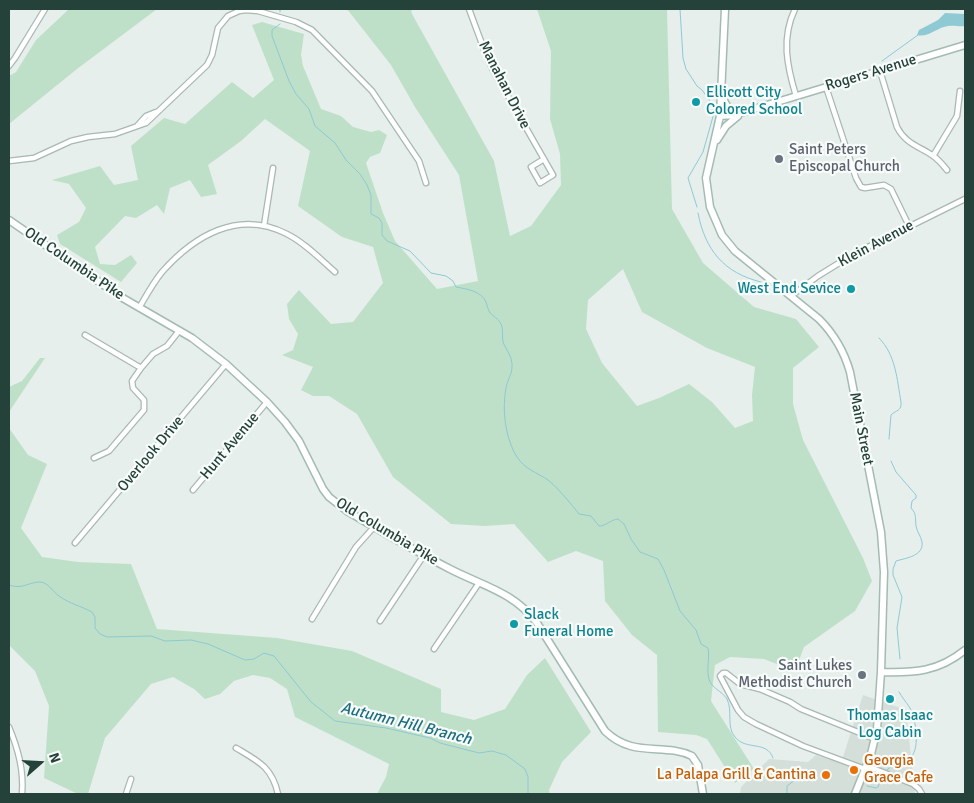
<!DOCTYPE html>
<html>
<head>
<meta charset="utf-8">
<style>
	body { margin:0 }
	#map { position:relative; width:974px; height:803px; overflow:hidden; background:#e6efeb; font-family:Signika,sans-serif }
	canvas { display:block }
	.frame { position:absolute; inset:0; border:10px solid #24423a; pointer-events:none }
	.north { position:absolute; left:15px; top:738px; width:50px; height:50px; -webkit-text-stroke:4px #f7fbf9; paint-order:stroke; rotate:71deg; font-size:14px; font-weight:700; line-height:20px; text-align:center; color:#24423a }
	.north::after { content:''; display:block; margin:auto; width:18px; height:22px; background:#24423a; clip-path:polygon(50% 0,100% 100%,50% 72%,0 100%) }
</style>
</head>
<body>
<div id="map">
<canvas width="974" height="803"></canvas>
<div class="frame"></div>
<div class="north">N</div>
</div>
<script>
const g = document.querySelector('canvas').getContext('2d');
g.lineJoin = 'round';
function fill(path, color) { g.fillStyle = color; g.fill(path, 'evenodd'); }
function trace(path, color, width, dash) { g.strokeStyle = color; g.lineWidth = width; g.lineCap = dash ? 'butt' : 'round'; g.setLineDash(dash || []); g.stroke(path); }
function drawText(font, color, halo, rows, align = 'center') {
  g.font = font + ' Signika,sans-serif'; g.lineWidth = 4.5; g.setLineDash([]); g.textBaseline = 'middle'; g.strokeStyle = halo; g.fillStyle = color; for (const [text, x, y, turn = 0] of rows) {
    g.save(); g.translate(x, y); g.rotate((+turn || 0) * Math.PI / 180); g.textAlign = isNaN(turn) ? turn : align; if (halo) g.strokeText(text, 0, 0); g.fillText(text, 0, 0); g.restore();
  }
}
fill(new Path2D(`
	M863 695 906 710 915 794H740L741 787 769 759 808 762 816 755 841 763Z`), '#d4dfda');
fill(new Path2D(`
	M69 9H157L77 69 9 124V76L16 72 36 40Z
	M347 9H411L412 14 494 161 510 236 531 226 561 185 560 154 550 119 551 51 537 9H667L672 209 703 263 754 307 796 319 819 347 793 368V404L803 440 863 558 872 581 855 611 804 647 795 671 764 659 730 657 715 665 711 701 754 769 735 783 707 739 696 735 658 732 657 655 632 635 605 601 603 561 576 551 548 562 514 524 485 526 451 524 393 477 357 414 329 396H313L301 390 313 367 282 355 293 350 298 334 289 319 287 304 299 290 331 324 353 322 383 283 373 247 342 237 298 206 310 151 265 119 241 141 208 165 217 194 201 197 190 180 170 188 164 214 157 205 136 218 125 216 95 247 100 264 115 265 131 255 137 263 121 282 60 244 57 235 79 222 86 208 69 184 52 180 100 166 114 185 138 180 131 146 164 118 185 124 232 82 253 98 274 80 252 25 262 22 304 34 301 55 303 66 321 109 341 116 353 127 371 132 379 130 387 135 380 153 370 157 366 163 383 213 395 241 437 289 478 281 459 175 415 107 391 65ZM623 269 642 312 707 348 755 367 752 395 753 421 735 428 712 402 689 384 659 398 637 406 602 363 586 329 588 300Z
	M40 358H45L9 412V387L22 381Z
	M9 428 28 455 47 464 21 528 42 557 78 562 131 564 157 629 277 638 352 651 441 689V712L474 720 505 709 527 675 545 658 591 732 562 762 549 790 550 794H377L386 777 389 764 295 717 287 689 270 678 253 675 234 681 220 694 205 699 194 689 173 677 151 684 105 738 88 794H78L44 778 49 706 35 671 9 645Z`), '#bfe0c8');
fill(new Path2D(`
	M945 13 965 14V26C960 27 954 25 948 26 938 27 928 38 917 35L919 30 938 20Z`), '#8ec9d4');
trace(new Path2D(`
	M280 9V12
	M680 9 683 58 686 69 697 86 702 90 710 101 714 113 703 152 688 178 697 207
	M280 24 272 30V36L289 81 296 94 309 109 315 126 335 143 346 160 360 174 367 185 371 195V214L379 218 382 223V235L387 241 410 251 431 273 446 276 453 281 456 287C467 289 481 291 486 302 487 305 488 310 490 313 495 318 500 319 502 327 503 331 502 337 503 342 506 350 513 357 512 367 512 374 507 381 506 388 502 410 505 433 514 452 522 467 531 470 545 478 554 483 572 505 579 514L591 516 599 526C606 526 610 520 618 519L624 524 631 539 640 552 658 559 664 570 680 611 696 630 701 644 708 648C710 659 706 669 709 679 711 688 722 691 727 699 733 711 726 727 735 737 746 751 767 740 773 758
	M882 61 918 35
	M698 213C705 250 724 273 761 282
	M879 338C896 355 897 380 901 402 902 411 896 410 891 415L889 439
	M891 461 896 472 916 495V498L912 501 911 508C917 514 915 519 916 526 917 532 921 536 922 542 924 556 906 558 896 561L893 569V575L902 597 897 628 900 659
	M9 489V499
	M9 585C23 590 28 582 40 582 48 582 53 592 59 596 70 604 81 606 92 612L95 617V628L100 634 107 637 151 636 165 641 191 640 208 644 245 660 254 659 264 653 274 656 311 702 335 721 386 728 430 738 440 743 479 753 492 751 506 755 525 769 528 777V794
	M916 740 921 735
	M885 772C891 764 901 764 909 759 921 751 916 719 910 708 906 702 902 697 899 692
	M787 786 808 770 813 769
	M867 786 876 788 878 787 883 775
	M787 794V787`), '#8ec9d4', 1);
const street = new Path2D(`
	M469 9 485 52 493 70 553 175 540 183 531 167 544 159
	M795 9C781 38 787 66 796 96
	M9 66 15 58 45 9
	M880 71 897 127C905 143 918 146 932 155 938 159 943 165 947 170
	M826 87 856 178 861 187 865 188 884 185 891 189 909 226
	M137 126 146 116 156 112
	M933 156 957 116 960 91
	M9 161 34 158 71 141 88 137 115 134 146 123 207 65 212 55 218 28 228 16 239 11 246 10 258 11 296 22 312 30 372 91 419 161 426 183
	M264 226 273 168
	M791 296 818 276 852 255 965 199
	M139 308C146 296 153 283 162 272 194 236 238 209 287 234 305 243 320 259 335 272
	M85 335 141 368
	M94 458 109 451 144 410V400L133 388 132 381 141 368 153 354 167 346 179 331
	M193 490 267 402
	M75 543 226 364
	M312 619 356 547 374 527
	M380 621 424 555
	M434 649 479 583
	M9 727C18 749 24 770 22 794
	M236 748C258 761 272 767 278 794
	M867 766 913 784 919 789 922 794
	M865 769 803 746 756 724 744 717 738 710 720 676 723 673H726L740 684 760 689 790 702 801 709 875 739
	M126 794 131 779`);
const secondary = new Path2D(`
	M725 9 720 116 706 178 710 207 722 235 735 251 819 319C834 334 844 351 850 372L881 532 884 572 881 672 877 729 871 754 855 794
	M723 97C726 107 730 111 740 113
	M720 116 734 115 965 45
	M717 140 726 126 738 116
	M9 220 121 297 192 338 226 364 267 402 285 422 299 441 323 489 329 497 347 511C381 531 415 551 450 569 483 586 514 592 537 623L605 731C634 759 663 742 692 756L698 765 703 794
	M881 672C914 673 938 672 965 650`);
trace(street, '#a8b8b2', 7);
trace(secondary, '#a4bbb3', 9);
trace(street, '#fff', 4.5);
trace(secondary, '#fff', 6);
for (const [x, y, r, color] of [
	[696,102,5,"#0f9aa8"],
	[779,159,5,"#6b7280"],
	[851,289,5,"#0f9aa8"],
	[514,624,5,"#0f9aa8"],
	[862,675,5,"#6b7280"],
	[890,699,5,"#0f9aa8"],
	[854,770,5,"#e8710a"],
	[826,775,5,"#e8710a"]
]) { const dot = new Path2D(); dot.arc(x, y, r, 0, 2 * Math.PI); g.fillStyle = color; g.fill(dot); trace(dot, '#f7fbf9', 2); }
drawText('15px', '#24423a', '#f7fbf9', [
	["Rogers Avenue",871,73,-17],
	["Manahan Drive",504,85,63],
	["Klein Avenue",876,244,-28],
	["Old Columbia Pike",74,264,34],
	["Main Street",861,429,79],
	["Hunt Avenue",230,446,-50],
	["Overlook Drive",151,454,-50],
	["Old Columbia Pike",387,532,31]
]);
drawText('15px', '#0d838f', '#f7fbf9', [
	["Ellicott City",706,93],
	["Colored School",706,110],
	["West End Sevice",841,289,"right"],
	["Slack",524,615],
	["Funeral Home",524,632],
	["Thomas Isaac",890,716,"center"],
	["Log Cabin",890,733,"center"]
], 'left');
drawText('15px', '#5b616d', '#f7fbf9', [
	["Saint Peters",789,150],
	["Episcopal Church",789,167],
	["Saint Lukes",852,666,"right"],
	["Methodist Church",852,683,"right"]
], 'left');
drawText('15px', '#c56008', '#f7fbf9', [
	["Georgia",864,761],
	["Grace Cafe",864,778],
	["La Palapa Grill & Cantina",816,775,"right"]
], 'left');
drawText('italic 16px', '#1c6f80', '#f7fbf9', [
	["Autumn Hill Branch",406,724,14]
]);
</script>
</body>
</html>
